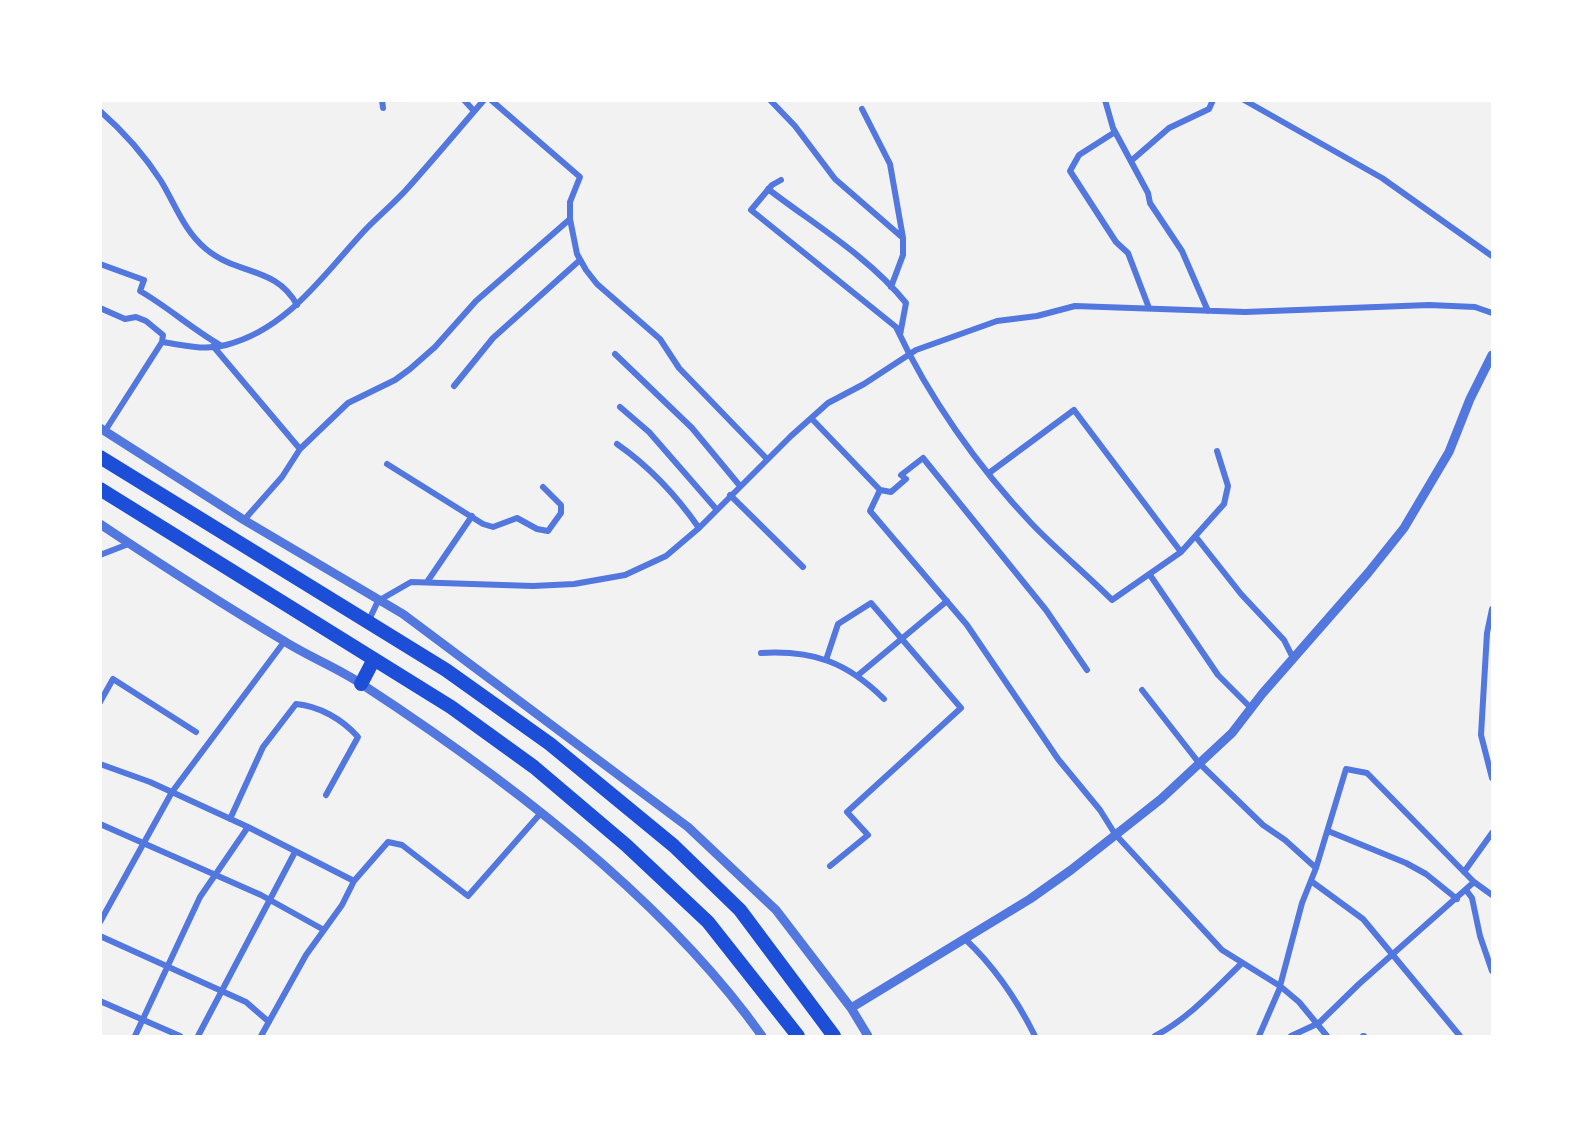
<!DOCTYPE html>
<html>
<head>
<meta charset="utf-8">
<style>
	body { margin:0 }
	#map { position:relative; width:1593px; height:1137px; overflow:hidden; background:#f2f2f2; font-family:Roboto,sans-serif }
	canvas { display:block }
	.frame { position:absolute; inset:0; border:102px solid #fff; pointer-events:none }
</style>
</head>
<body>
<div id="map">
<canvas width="1593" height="1137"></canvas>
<div class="frame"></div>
</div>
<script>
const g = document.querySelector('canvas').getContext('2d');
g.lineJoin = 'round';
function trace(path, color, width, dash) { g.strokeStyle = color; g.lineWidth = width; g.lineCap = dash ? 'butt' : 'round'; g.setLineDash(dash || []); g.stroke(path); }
trace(new Path2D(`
	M382 100 383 108
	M464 100 474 111
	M491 100 580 177 570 202V219L577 254 586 270 597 284 660 339 679 368 767 459
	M770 100 795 126 835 179 903 238V255L891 287
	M1105 100 1113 128 1148 193 1150 203 1182 251 1208 311
	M1244 100 1382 178 1492 256
	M862 109 890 164 903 238
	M100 111C124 132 143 153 161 181 175 204 184 231 206 249 238 276 276 266 297 305
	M1115 132 1079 155 1070 171 1116 242 1128 253 1149 308
	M1131 161 1169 128 1209 109 1213 100
	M781 180 772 185 751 210 896 327C929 398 978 467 1032 524 1057 550 1086 574 1112 600L1181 552
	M768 189C815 225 869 257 906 303L900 335
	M100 264 144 280 140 291C168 307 192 329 220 345
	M100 308 125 319 136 317 146 321 163 335 162 342
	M213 346 300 449
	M615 354 692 428 740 486
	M454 386 493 338 580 260
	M620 407 649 432 717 510
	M812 419 880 490 870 511 967 625 1058 759 1100 810 1115 834 1222 950 1280 986 1299 1002 1327 1036
	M105 431 162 342C183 345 205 351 226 345 289 329 325 272 367 228 380 215 394 203 406 190 433 160 458 130 484 100
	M617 444C650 467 676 495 699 528
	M387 464 483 524 493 527 517 518 537 529 548 531 561 513V505L543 487
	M989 473 1074 410 1181 552 1224 504 1228 486 1217 451
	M880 490 891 492 906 479 901 475 923 458 1046 610 1087 670
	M730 495 803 567
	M244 520 282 477 300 449 348 403 395 380 410 369 435 347 476 301 570 219
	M1196 537 1241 594 1284 640 1293 658
	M100 555 131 543
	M1150 575 1218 675 1251 708
	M427 582 472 516
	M1492 609 1487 633 1481 735 1492 778
	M368 622 378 601 411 582 533 586 574 584 625 575 666 556 699 528 791 436 828 403 864 384 916 350 997 321 1037 316 1075 306 1245 312 1429 305 1475 307 1492 313
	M761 653C813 650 847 662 884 699
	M826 660 838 624 871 603 961 708 847 812 868 835 830 866
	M857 676 947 601
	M1142 690 1199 763 1263 825 1285 840 1316 868
	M100 702 113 679 196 732
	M100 764 150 782 248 827 354 881
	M230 819 263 747 296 704C319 706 342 719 358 737L326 795
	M100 824 261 895 324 930
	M1328 831 1406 863 1426 874 1457 899
	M1464 872 1492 833
	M1311 881 1363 919 1460 1036
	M1466 890 1472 898 1480 936 1492 971
	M100 922 172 792 284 642
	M100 936 246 1002 269 1022
	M965 939C995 967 1017 1000 1035 1036
	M100 1001 180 1036
	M135 1036 200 897 248 827
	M198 1036 295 852
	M261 1036 306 955 342 905 354 881 388 842 402 845 468 896 540 814
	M1155 1036C1189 1018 1214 990 1241 964
	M1259 1036 1279 990 1302 903 1316 868 1346 769 1367 773 1474 882 1492 895
	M1291 1036 1319 1023 1359 984 1474 882
	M1363 1036H1364`), '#5277de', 6);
trace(new Path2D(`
	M100 428 244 520 403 614 688 827 776 910 851 1008 868 1036
	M100 524C160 564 222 604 284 641 309 657 338 668 363 685 504 777 664 898 762 1036
	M851 1008 1030 899 1071 870 1161 799 1232 733 1262 694 1368 573 1404 528 1449 452 1470 399 1492 355`), '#5277de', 9);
trace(new Path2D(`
	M100 457 446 670 550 744 674 846 740 910 834 1036
	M100 489 451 707 534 767 626 845 708 922 798 1036
	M361 684 374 659`), '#1d4ed8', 14);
</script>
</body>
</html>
